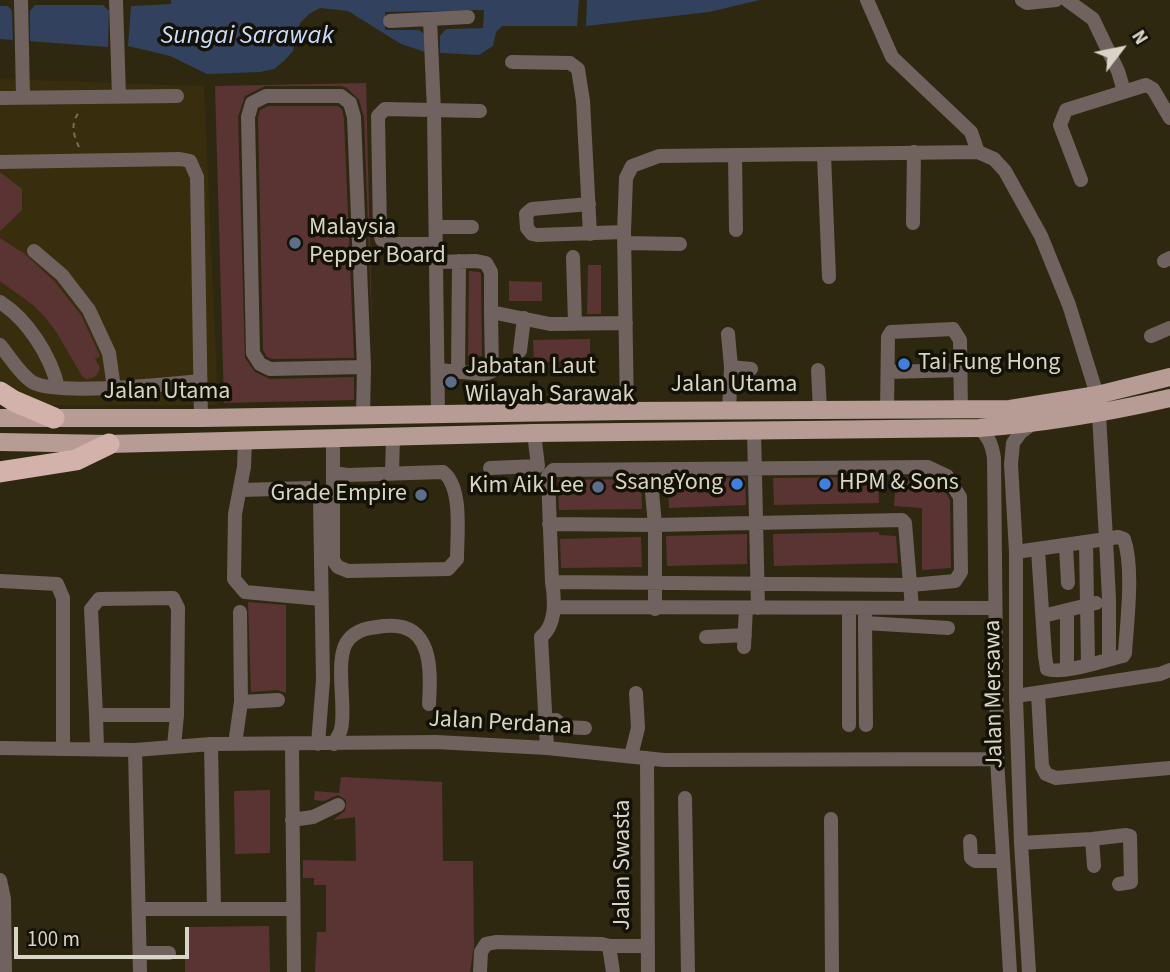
<!DOCTYPE html>
<html>
<head>
<meta charset="utf-8">
<style>
	body { margin:0 }
	#map { position:relative; width:1170px; height:972px; overflow:hidden; background:#2f2810; font-family:"Source Sans 3",sans-serif }
	canvas { display:block }
	.north { position:absolute; left:1086px; top:14px; width:70px; height:70px; -webkit-text-stroke:5px #141107; paint-order:stroke; rotate:58deg; font-size:19px; font-weight:700; line-height:28px; text-align:center; color:#d8d4c6 }
	.north::after { content:''; display:block; margin:auto; width:24px; height:32px; background:#d8d4c6; clip-path:polygon(50% 0,100% 100%,50% 72%,0 100%) }
	.scale { position:absolute; left:14px; top:927px; width:175px; height:32px; box-sizing:border-box; border:4px solid #d8d4c6; border-top:0; padding-left:9px; font-size:21px; line-height:24px; white-space:nowrap; color:#d8d4c6; -webkit-text-stroke:5px #141107; paint-order:stroke }
</style>
</head>
<body>
<div id="map">
<canvas width="1170" height="972"></canvas>
<div class="north">N</div>
<div class="scale">100 m</div>
</div>
<script>
const g = document.querySelector('canvas').getContext('2d');
g.lineJoin = 'round';
function fill(path, color) { g.fillStyle = color; g.fill(path, 'evenodd'); }
function trace(path, color, width, dash) { g.strokeStyle = color; g.lineWidth = width; g.lineCap = dash ? 'butt' : 'round'; g.setLineDash(dash || []); g.stroke(path); }
function drawText(font, color, halo, rows, align = 'center') {
  g.font = font + ' "Source Sans 3",sans-serif'; g.lineWidth = 7; g.setLineDash([]); g.textBaseline = 'middle'; g.strokeStyle = halo; g.fillStyle = color; for (const [text, x, y, turn = 0] of rows) {
    g.save(); g.translate(x, y); g.rotate((+turn || 0) * Math.PI / 180); g.textAlign = isNaN(turn) ? turn : align; if (halo) g.strokeText(text, 0, 0); g.fillText(text, 0, 0); g.restore();
  }
}
fill(new Path2D(`
	M0 79 204 86 218 405H0Z`), '#382e0e');
fill(new Path2D(`
	M0 0H760L709 12 586 26H502L496 32 493 46 479 55 425 52 401 44 348 11 320 8 309 14 300 23 293 51 285 60 274 69 260 72 207 74 170 56 128 46 108 47 0 39Z`), '#31415e');
fill(new Path2D(`
	M0 0H171V4L131 6 128 46 108 47 109 11 103 5H35L30 11V42L13 41 12 11 8 6H0Z
	M579 0H587L586 26H577Z
	M484 10 483 28 447 29 444 31 440 36V53L425 52 424 34 419 30H385V12Z`), '#2f2810');
fill(new Path2D(`
	M366 83 372 333 364 117 359 100 347 88 341 86H265L245 96 238 117 245 358 255 372 270 379 354 377V400L224 403 215 86Z
	M268 106H338L342 109 344 119 354 358 272 359 267 357 263 350 258 118 260 110Z
	M0 172 22 189V210L0 231Z
	M0 238 25 254 55 282 81 315 100 356 95 359 100 368 97 375 92 378 86 379 82 376 57 333 45 317 33 305 0 281Z
	M588 265H601V314H587Z
	M469 271 480 272 481 274 482 356H468Z
	M509 281 542 282V301H509Z
	M590 339V361L534 362 533 340Z
	M878 477 879 503 774 505 773 478Z
	M896 477H926L940 483 950 500 951 568 922 570V508L894 506Z
	M745 478 746 505 669 508 668 479Z
	M641 479 642 509 559 510 558 480Z
	M879 532V535L896 536 898 563 774 566 773 534Z
	M747 534V564L667 566 666 536Z
	M641 537 642 567 561 568 560 539Z
	M248 602 286 605V693L277 690 251 692Z
	M341 777 442 782 443 861H473L474 946 470 972H315L317 932H326V885H314V878H303V860L356 861 355 817 333 820 345 811 346 800 338 795 324 801 314 800 315 791 339 793Z
	M270 790V853L235 854 234 791Z
	M269 926 270 972H185V927Z`), '#593433');
trace(new Path2D(`
	M79 147C73 134 70 123 80 111`), '#756f5b', 2, [5, 5]);
trace(new Path2D(`
	M21 0 23 97
	M116 0 119 97
	M867 0 892 57 971 132 978 152
	M1022 0 1027 3 1056 0
	M1067 0 1093 19 1118 71 1124 91
	M430 19 434 111 438 415
	M390 21 468 17
	M512 62 570 63 578 69 583 101 590 234
	M0 98 177 96
	M735 155 736 230
	M824 155 829 277
	M0 162 180 159 190 161 197 177 201 418
	M1081 180 1060 125 1066 110 1146 85 1153 89 1170 118
	M589 204 532 209 526 214 527 228 532 234 537 235 624 232
	M913 223 914 152
	M436 227H472
	M625 243 680 244
	M435 244H389L382 240 380 234 378 116 385 109 480 111
	M34 251 62 275 89 310 109 353 114 388
	M573 257 575 323
	M1164 261 1170 258
	M436 262 476 261 486 263 491 272V312
	M0 302C28 320 50 355 58 387
	M728 334 731 367 729 411
	M1151 336 1170 328
	M0 345C10 357 19 373 32 382 55 396 169 384 200 381
	M520 351 524 318
	M731 367 751 369
	M438 370 485 374 492 371 491 312 550 324 626 323
	M818 370 820 410
	M458 372 459 261
	M888 372 961 370
	M887 410 888 337 891 332 953 329 960 340 961 410
	M627 411 624 232 626 178 632 166 659 156 978 152 994 159 1005 171 1041 236 1069 305 1097 395
	M363 416 364 367 354 117 350 103 341 96H266L252 103 248 117 253 353 260 364 270 369 364 367
	M979 428C989 437 992 445 994 458L997 759 1010 972
	M754 430 758 608
	M333 437V560L338 567 348 571 448 569 457 559C457 535 463 487 443 472L347 475 334 473
	M245 440 244 467 235 514 234 579 245 592 321 599
	M928 467 947 476 960 497 961 572 955 581 911 585 552 582 548 476 553 470Z
	M490 468 538 466 534 433
	M650 470 655 525V609
	M392 474 393 437
	M241 490 310 488 316 492 320 499 323 680 318 744
	M549 524 655 525 902 520 905 523 912 608
	M1086 542 1088 664
	M1066 546 1068 583
	M1038 550 1045 656 1047 669C1063 675 1105 660 1123 656L1125 653C1127 621 1134 568 1124 539L1118 537 1106 539 1109 599V659
	M1016 552 1106 539 1099 414
	M0 581 57 584 63 598V748
	M555 607 995 608
	M865 616V623L948 628
	M1043 616 1096 603
	M865 623 866 725
	M706 637 745 635
	M744 647 746 608
	M1067 668V610
	M1038 694 1042 766 1046 774 1056 778 1170 768
	M1016 696 1160 674 1170 670
	M241 702 278 700
	M96 715 91 609 99 599 173 598 178 608 177 715
	M545 721 556 720 563 727 585 728
	M849 725V608
	M211 744 214 909
	M235 744 241 702 240 612
	M292 744 294 972
	M334 744C336 739 340 734 341 729 347 708 333 656 349 639 359 628 370 628 384 626 433 621 431 669 429 704
	M0 748 135 750 211 744 436 742 547 748 664 760 997 759
	M97 748 96 715H177L174 746
	M547 748 541 637C556 625 555 600 552 582
	M135 750 140 972
	M631 756 638 728 636 693
	M647 758 648 972
	M685 798 688 972
	M831 819 832 972
	M292 820 313 817 338 805
	M1092 839 1094 866
	M970 841 971 858 975 861H1003
	M1021 843 1092 839 1126 835 1130 836 1131 882 1119 884
	M0 880 4 899 5 972
	M139 909H293
	M609 946H647
	M140 953H169
	M480 972 481 952 486 944 497 942 602 944 609 946 613 972
	M1029 972 1021 843 1016 696V552L1011 464 1013 443 1021 432 1032 424`), '#70625f', 14);
trace(new Path2D(`
	M0 418H201L627 411 1010 409 1097 395 1170 377
	M0 442 109 444 534 433 979 428C1046 423 1105 413 1170 398`), '#b79c95', 18);
trace(new Path2D(`
	M0 392 14 401 54 418
	M0 472 76 460 109 444`), '#d3b2ab', 21);
for (const [x, y, r, color] of [
	[295,243,7,"#5c6f8a"],
	[904,364,7,"#3f7fe0"],
	[451,382,7,"#5c6f8a"],
	[737,484,7,"#3f7fe0"],
	[825,484,7,"#3f7fe0"],
	[598,487,7,"#5c6f8a"],
	[421,495,7,"#5c6f8a"]
]) { const dot = new Path2D(); dot.arc(x, y, r, 0, 2 * Math.PI); g.fillStyle = color; g.fill(dot); trace(dot, '#141107', 2.5); }
drawText('24px', '#d8d4c6', '#141107', [
	["Malaysia",309,229],
	["Pepper Board",309,257],
	["Tai Fung Hong",918,364],
	["Jabatan Laut",465,368],
	["Wilayah Sarawak",465,396],
	["SsangYong",723,484,"right"],
	["HPM & Sons",839,484],
	["Kim Aik Lee",584,487,"right"],
	["Grade Empire",407,495,"right"]
], 'left');
drawText('24px', '#d8d4c6', '#141107', [
	["Jalan Utama",734,386],
	["Jalan Utama",167,393],
	["Jalan Mersawa",995,694,-91],
	["Jalan Perdana",500,724,3],
	["Jalan Swasta",624,865,-90]
]);
drawText('italic 26px', '#caddff', '#141107', [
	["Sungai Sarawak",247,37]
]);
</script>
</body>
</html>
